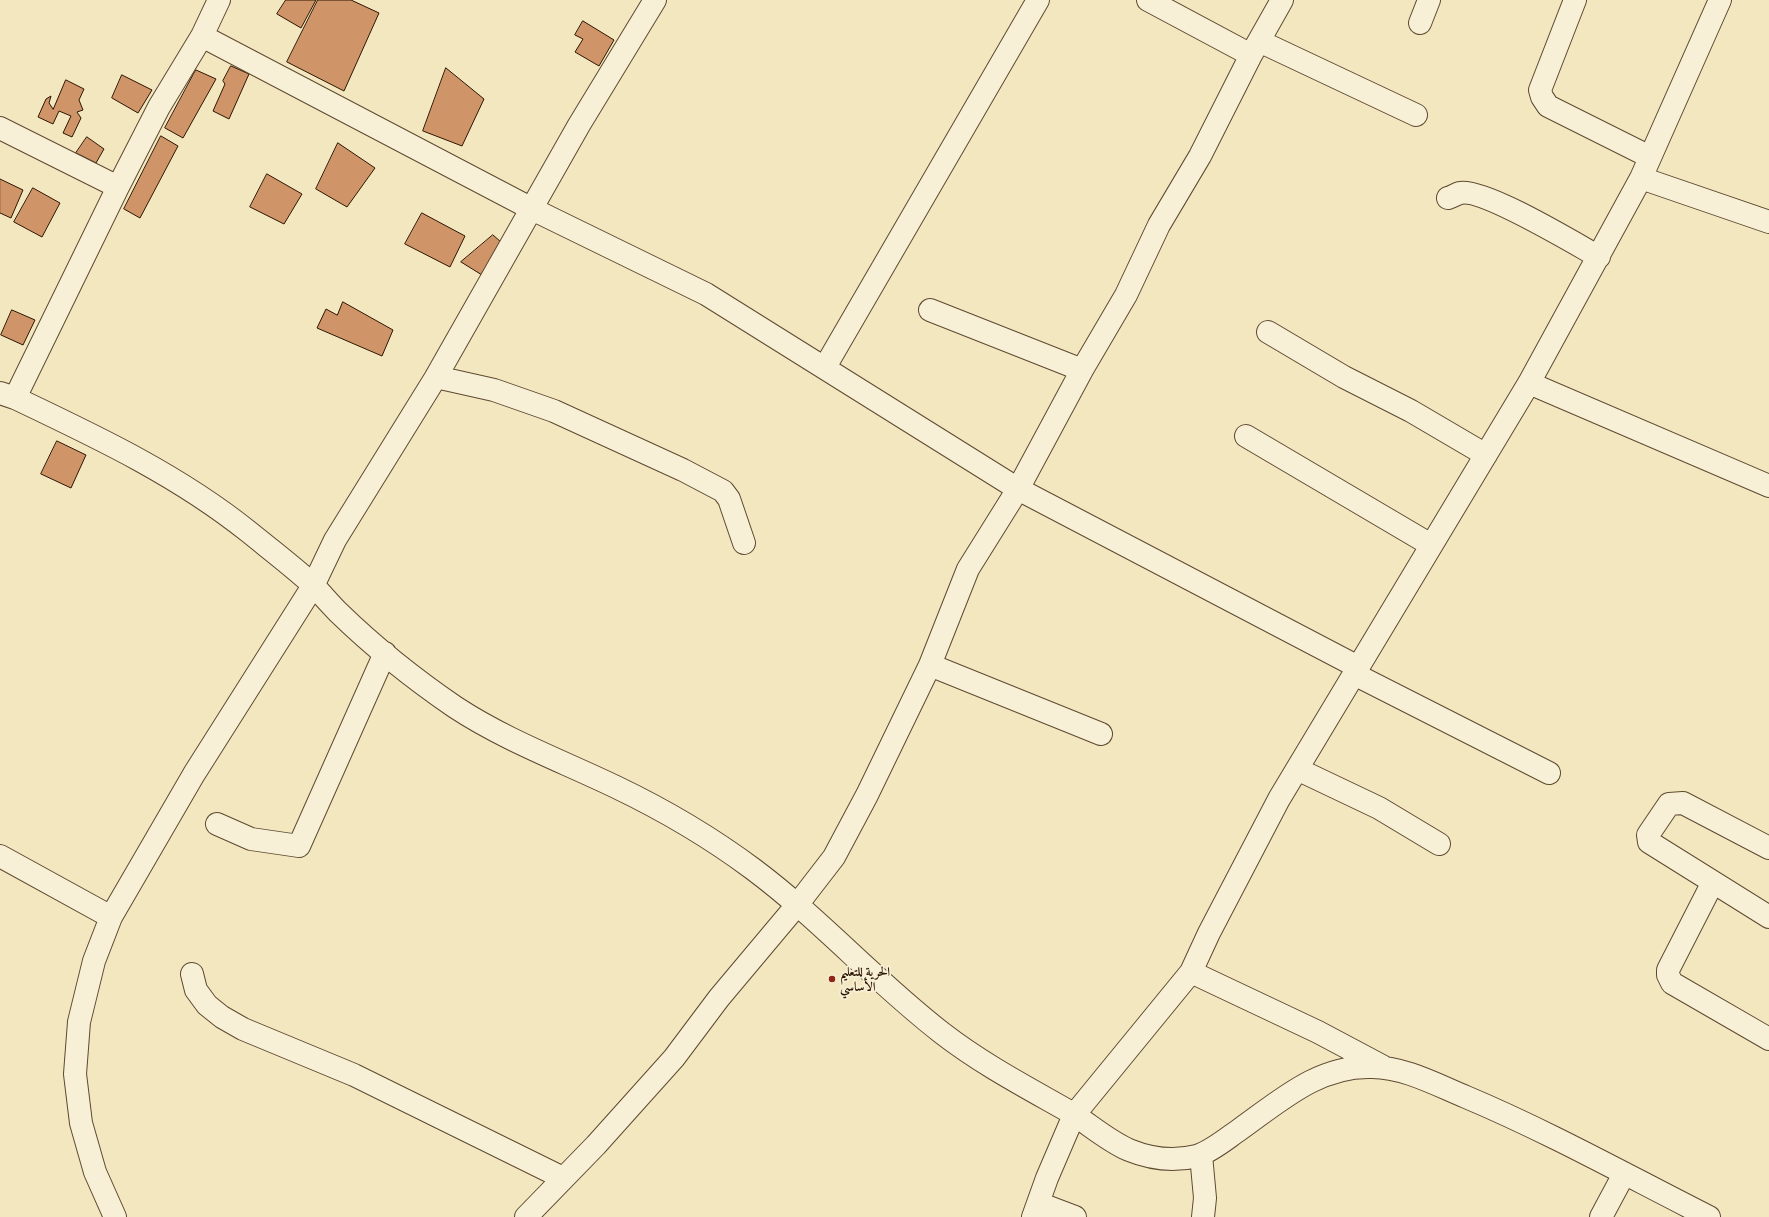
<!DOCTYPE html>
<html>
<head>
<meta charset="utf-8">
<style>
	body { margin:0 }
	canvas { display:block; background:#f3e7c0 }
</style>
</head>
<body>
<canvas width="1769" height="1217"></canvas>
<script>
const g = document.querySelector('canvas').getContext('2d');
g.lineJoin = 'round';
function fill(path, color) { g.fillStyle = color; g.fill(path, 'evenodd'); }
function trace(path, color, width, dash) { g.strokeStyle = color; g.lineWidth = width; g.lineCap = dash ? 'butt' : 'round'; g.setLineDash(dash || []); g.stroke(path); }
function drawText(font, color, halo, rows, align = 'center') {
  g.font = font + ' "EB Garamond",Amiri,serif'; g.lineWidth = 3.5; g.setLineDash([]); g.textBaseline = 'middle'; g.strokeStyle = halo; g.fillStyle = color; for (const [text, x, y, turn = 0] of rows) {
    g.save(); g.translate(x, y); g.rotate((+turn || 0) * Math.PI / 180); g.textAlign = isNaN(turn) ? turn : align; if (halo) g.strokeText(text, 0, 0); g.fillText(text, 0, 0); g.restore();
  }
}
const building = new Path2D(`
	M286 0H316L301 28 277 14Z
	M318 0H351L379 13 344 91 287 62Z
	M583 21 614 40 599 66 575 52 583 39 575 35Z
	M231 66 249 74 229 119 213 111 225 84 223 81Z
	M446 68 484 99 462 146 423 131Z
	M196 70 216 79 183 138 165 128Z
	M122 75 152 90 138 113 112 98Z
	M66 80 84 89 79 100 83 110 77 112 81 118 72 137 63 133 71 116 59 111 53 124 38 117 46 99 51 96 49 103 53 109Z
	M161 136 178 146 140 218 124 209Z
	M87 137 104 149 96 163 76 153Z
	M338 143 375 168 347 207 316 189Z
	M267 174 302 194 284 224 250 207Z
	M0 179 23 190 11 218 0 213Z
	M33 188 60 203 42 237 14 222Z
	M422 213 465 236 450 267 405 244Z
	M493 235 501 242 482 275 461 262Z
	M343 302 393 330 382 356 317 328 326 309 337 315Z
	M12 310 35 320 23 345 1 335Z
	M57 441 86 455 71 488 41 474Z`);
fill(building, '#d09469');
trace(building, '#2d1600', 1);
const minor = new Path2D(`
	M1148 0 1251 55
	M1575 0 1540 90 1542 97 1548 106 1650 157
	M1420 23 1429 0
	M202 36 532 209 706 294 1018 489 1358 667
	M1259 41 1416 115
	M0 128 118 187
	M1641 178 1769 222
	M1448 198C1452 197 1456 194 1460 193 1483 188 1574 243 1599 257
	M930 310 1082 370
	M1268 332 1344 377 1411 411 1486 455
	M825 367 1038 0
	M436 377 494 390 554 411 683 470 723 491 729 499 744 543
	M1529 383 1769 486
	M0 393 15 398C97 437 178 475 249 532 270 549 291 565 311 583 320 592 329 603 338 612 374 647 414 679 455 707 505 740 562 761 616 787 664 810 710 837 753 869 820 919 876 982 942 1033 982 1064 1026 1087 1070 1112 1089 1124 1108 1141 1129 1150 1151 1159 1173 1162 1197 1156 1212 1151 1226 1139 1239 1130 1280 1101 1319 1065 1372 1067 1404 1067 1437 1085 1466 1097 1549 1132 1628 1176 1709 1217
	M15 398 118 187 159 107 202 36 219 0
	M1246 436 1431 545
	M930 665 1101 734
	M1354 674 1549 773
	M1297 769 1379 808 1439 844
	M217 824 251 839 299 846 385 653
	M1769 848 1683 803 1669 804 1648 835 1649 842 1769 917
	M0 856 111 917
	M1713 882 1668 970V975L1672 983 1769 1039
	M1191 972 1318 1032 1382 1066
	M192 974 196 990 207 1005 222 1017 243 1029 354 1075 563 1178
	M1201 1155 1205 1198 1203 1217
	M1038 1203 1075 1217
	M115 1217 95 1172 81 1123 75 1074 79 1022 94 961 111 917 194 774 313 586 335 540 436 377 579 125 655 0
	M526 1217 596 1145 674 1058 719 998 797 905 834 857 867 795 930 665 968 569 1018 489 1082 370 1126 295 1159 225 1200 156 1251 55 1282 0
	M1033 1217 1047 1178 1074 1115 1191 972 1209 933 1279 799 1529 383 1641 178 1720 0
	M1601 1217 1624 1174`);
trace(minor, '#5e4a30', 24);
trace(minor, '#f7efd6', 22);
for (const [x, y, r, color] of [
	[832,979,4,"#8f2418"]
]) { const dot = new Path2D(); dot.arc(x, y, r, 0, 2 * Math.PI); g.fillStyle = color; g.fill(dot); trace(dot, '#f7efd6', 1.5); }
drawText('bold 13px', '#2d1600', '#f7efd6', [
	["الحرية للتعليم",840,972],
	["الأساسي",840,987]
], 'left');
</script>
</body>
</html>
